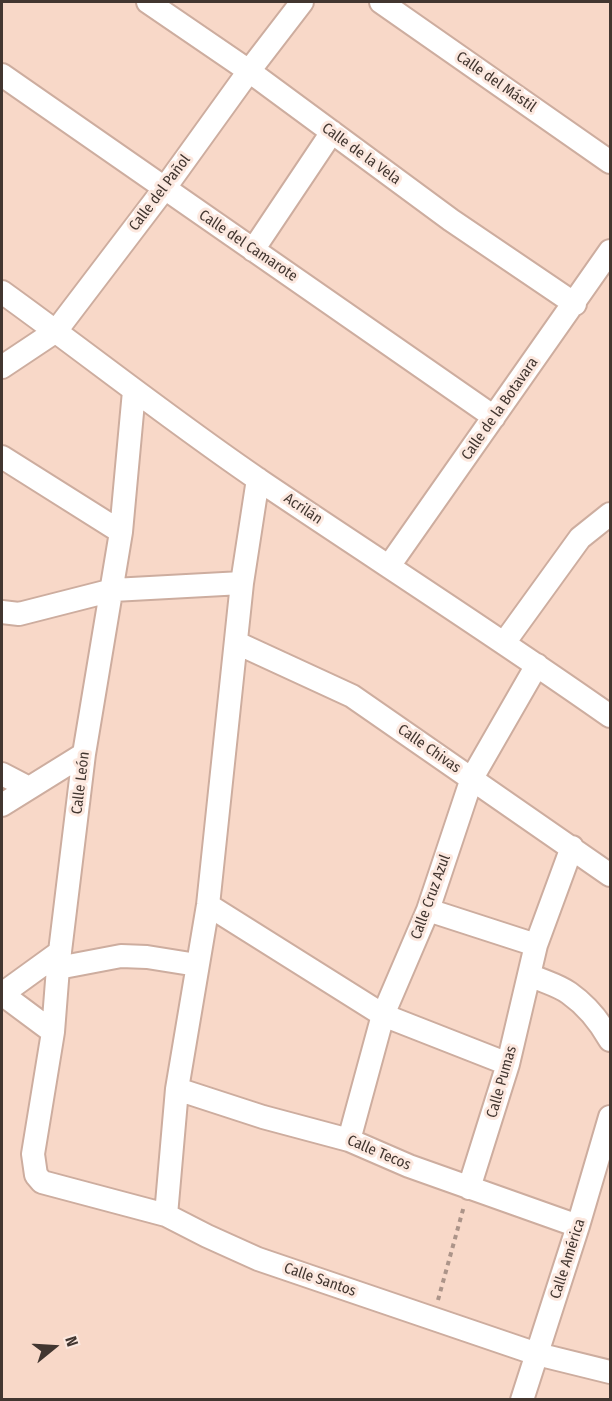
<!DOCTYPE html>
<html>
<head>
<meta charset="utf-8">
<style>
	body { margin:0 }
	#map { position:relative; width:612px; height:1401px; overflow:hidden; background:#f8d8c8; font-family:"Fira Sans Condensed",sans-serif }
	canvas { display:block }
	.frame { position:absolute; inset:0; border:3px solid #423630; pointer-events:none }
	.north { position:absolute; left:24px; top:1317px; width:60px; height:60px; -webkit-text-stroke:4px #fce8df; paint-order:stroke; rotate:72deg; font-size:16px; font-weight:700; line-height:24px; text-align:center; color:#423630 }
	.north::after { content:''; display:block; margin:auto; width:21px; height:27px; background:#423630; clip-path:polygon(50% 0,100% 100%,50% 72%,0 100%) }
</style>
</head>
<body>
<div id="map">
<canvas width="612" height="1401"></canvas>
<div class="frame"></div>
<div class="north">N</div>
</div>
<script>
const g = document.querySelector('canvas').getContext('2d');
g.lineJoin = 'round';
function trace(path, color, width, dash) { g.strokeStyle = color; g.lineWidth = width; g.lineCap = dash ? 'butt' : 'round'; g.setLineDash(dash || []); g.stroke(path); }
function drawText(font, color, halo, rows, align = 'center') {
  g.font = font + ' "Fira Sans Condensed",sans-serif'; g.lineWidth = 6; g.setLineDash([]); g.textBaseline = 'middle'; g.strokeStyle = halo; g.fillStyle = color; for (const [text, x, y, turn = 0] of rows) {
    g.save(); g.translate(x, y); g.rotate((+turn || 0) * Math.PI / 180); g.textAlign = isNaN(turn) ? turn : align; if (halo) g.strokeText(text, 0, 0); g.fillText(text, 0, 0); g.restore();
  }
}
const minor = new Path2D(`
	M148 2 249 71 451 220 575 304
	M381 2 610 162
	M2 75 494 417
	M253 250 332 132
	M2 292C88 354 171 420 259 480 376 559 495 635 610 716
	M2 367 56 331 164 189 249 71 302 2
	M134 391 121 532 84 754 58 968 53 1032 33 1154 36 1175 42 1182 166 1215 207 1236 258 1259 537 1354 610 1372
	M2 457 121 532
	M389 566 610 251
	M2 612 19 614 113 590 242 583
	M237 643 352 696 610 875
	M504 643 580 538 610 514
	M2 774 27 787
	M2 805 84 754
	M208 905 383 1015 508 1064
	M428 910 536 945
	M58 968 121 956 147 957 197 965
	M530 975C542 981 558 985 569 993 586 1005 600 1022 610 1040
	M2 994 60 952
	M2 994 53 1032
	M177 1089 263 1117 349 1140 409 1166 578 1226
	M349 1140 383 1015 428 910 472 778 537 665
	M469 1188 508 1064 536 945 572 847
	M166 1215 177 1089 208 905 242 583 258 479
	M522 1400 578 1226 610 1117`);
trace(minor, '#cdad9f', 26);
trace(new Path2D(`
	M438 1300 464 1206`), '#ac9489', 4, [4.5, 4.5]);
trace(minor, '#fff', 22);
drawText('15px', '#423630', '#fce8df', [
	["Calle del Mástil",496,82,35],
	["Calle de la Vela",361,154,36],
	["Calle del Pañol",160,193,-53],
	["Calle del Camarote",248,246,34],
	["Calle de la Botavara",500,409,-55],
	["Acrilán",303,509,34],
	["Calle Chivas",429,749,35],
	["Calle León",81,783,-83],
	["Calle Cruz Azul",431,897,-70],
	["Calle Pumas",502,1082,-74],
	["Calle Tecos",379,1153,23],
	["Calle América",568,1259,-72],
	["Calle Santos",320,1280,19]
]);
</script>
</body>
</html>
